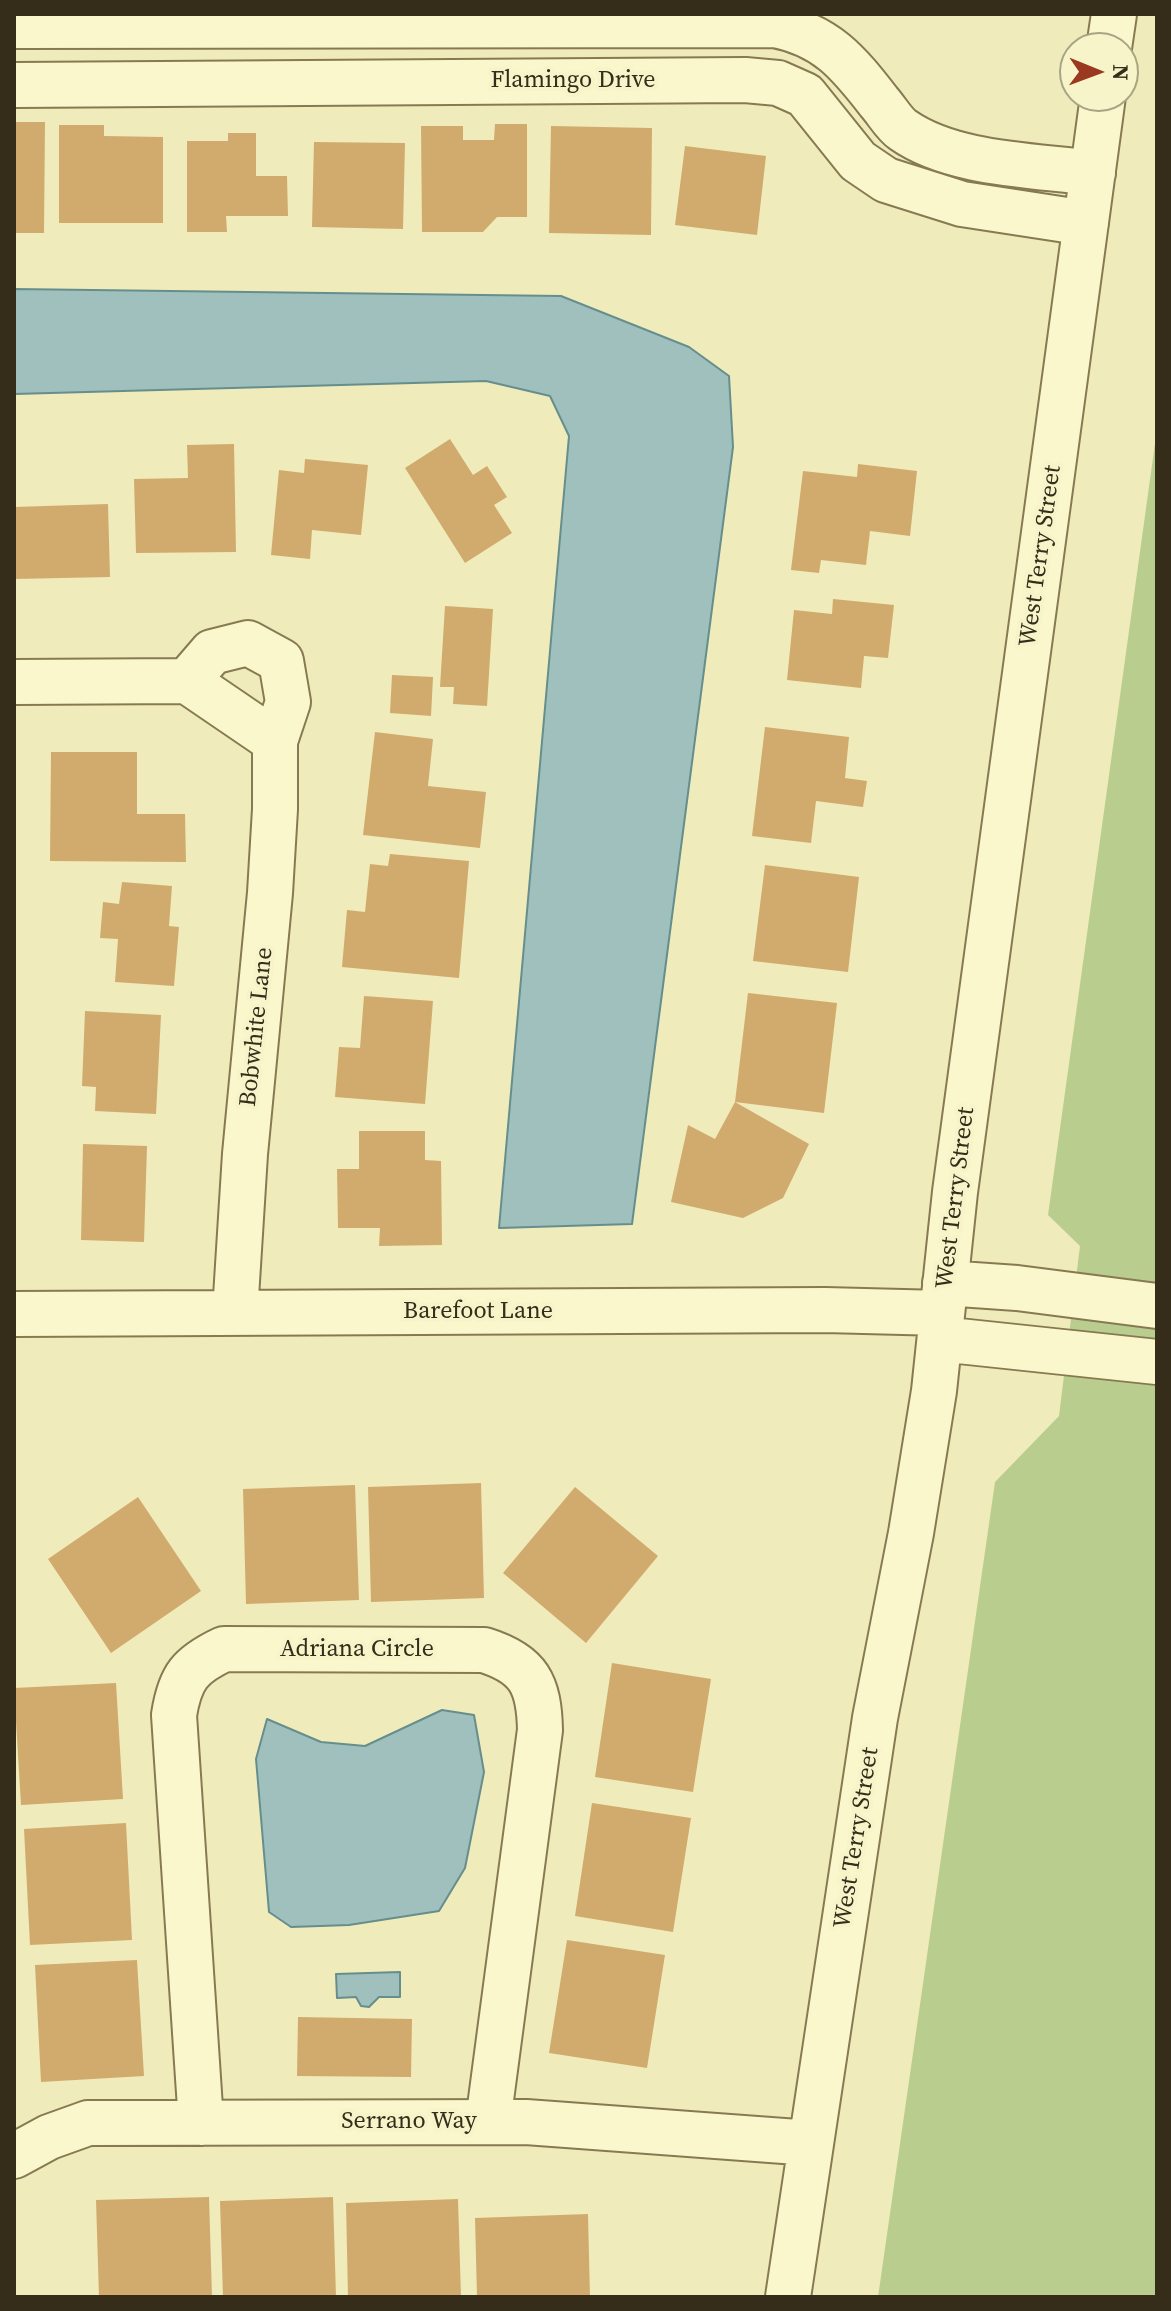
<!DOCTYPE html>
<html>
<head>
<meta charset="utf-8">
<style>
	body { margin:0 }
	#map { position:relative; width:1171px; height:2311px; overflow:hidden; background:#f0ebba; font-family:"Source Serif 4",serif }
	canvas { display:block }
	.frame { position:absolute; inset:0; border:16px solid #352d1a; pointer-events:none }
	.north { position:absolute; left:1059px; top:32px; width:80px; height:80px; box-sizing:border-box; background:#f7f4ca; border:2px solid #a9a484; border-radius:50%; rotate:91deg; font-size:22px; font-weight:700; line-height:32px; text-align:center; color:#352d1a }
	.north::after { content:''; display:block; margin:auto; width:28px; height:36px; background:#9a3820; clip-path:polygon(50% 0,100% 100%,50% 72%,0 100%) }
</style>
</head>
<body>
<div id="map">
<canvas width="1171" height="2311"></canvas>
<div class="frame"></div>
<div class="north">N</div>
</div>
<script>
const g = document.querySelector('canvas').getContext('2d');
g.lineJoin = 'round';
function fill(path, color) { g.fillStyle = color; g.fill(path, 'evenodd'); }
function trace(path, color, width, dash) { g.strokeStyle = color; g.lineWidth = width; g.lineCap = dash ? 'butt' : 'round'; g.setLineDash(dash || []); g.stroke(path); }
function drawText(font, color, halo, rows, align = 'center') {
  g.font = font + ' "Source Serif 4",serif'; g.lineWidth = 8; g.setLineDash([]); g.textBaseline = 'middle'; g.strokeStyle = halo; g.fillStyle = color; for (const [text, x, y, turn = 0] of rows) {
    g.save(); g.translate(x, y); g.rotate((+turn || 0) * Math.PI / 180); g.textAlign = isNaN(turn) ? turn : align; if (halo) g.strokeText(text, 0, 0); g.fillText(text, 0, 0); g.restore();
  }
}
fill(new Path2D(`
	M1157 429V2297H878L995 1482 1059 1416 1080 1246 1048 1215Z`), '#b9ce8e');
const water = new Path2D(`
	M14 289 561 296 689 347 729 376 733 447 632 1224 499 1228 569 436 550 396 486 381 14 394Z
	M442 1710 474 1715 484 1772 465 1868 439 1911 349 1925 291 1927 269 1912 256 1759 267 1719 321 1742 365 1746Z
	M400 1972V1997H379L369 2007 361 2006 356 1997 337 1998 336 1974Z`);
fill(water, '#9fc0bd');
trace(water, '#668e8c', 2);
fill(new Path2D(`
	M14 122H45L44 233H14Z
	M495 124H527V217H497L483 232H422L421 126H463V140H494Z
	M59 125H104V136L163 137V223H59Z
	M551 126 652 128 651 235 549 233Z
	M228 133H256V176H287L288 216H226L227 232H187V141H228Z
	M314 142 405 143 403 229 312 227Z
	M685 146 766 156 757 235 675 225Z
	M450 439 473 475 487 466 507 497 494 505 512 533 465 563 405 468Z
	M234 444 236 552 136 553 134 479 188 478 187 445Z
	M305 459 368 465 361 535 312 530 310 559 271 555 279 470 304 473Z
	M858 464 917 471 910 536 870 531 866 565 821 560 819 573 791 570 803 471 857 477Z
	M108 504 110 577 14 579V507Z
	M833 599 894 605 888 658 864 656 861 688 787 680 794 610 832 614Z
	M445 606 493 609 487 706 453 704 454 687H440Z
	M392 675 433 677 431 716 390 713Z
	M765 727 849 737 845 778 867 781 863 807 816 801 811 843 752 836Z
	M375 732 433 739 428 786 486 792 480 848 363 835Z
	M51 752H137V814H185L186 862 50 861Z
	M390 854 469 861 459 978 342 967 347 910 365 912 370 864 388 866Z
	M765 865 859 877 848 972 753 961Z
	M122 882 172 886 169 926 179 927 174 986 115 982 118 939 100 938 103 902 119 904Z
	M748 993 837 1003 824 1113 735 1102Z
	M364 996 433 1001 425 1104 335 1097 339 1047 360 1048Z
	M85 1011 161 1015 156 1114 95 1111 96 1087 82 1086Z
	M735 1102 809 1144 783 1198 743 1218 671 1202 688 1125 715 1139Z
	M359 1131H425V1160L441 1161 442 1245 379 1246 380 1228H338L337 1169H359Z
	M83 1144 147 1146 144 1242 81 1240Z
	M481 1483 484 1598 371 1602 368 1487Z
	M355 1485 359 1600 246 1604 243 1489Z
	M575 1487 658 1556 586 1643 503 1573Z
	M138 1497 201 1591 111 1653 48 1559Z
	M612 1663 711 1679 693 1792 595 1777Z
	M116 1683 123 1799 21 1805 14 1688Z
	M592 1803 691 1818 673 1932 575 1916Z
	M126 1823 132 1940 30 1945 24 1829Z
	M567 1940 665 1955 647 2068 549 2053Z
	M137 1960 144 2076 41 2082 35 1965Z
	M298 2017 412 2019 411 2077 297 2076Z
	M209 2197 212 2297H99L96 2200Z
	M333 2197 336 2297H223L220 2201Z
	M458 2199 461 2297H348L346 2203Z
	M588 2214 590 2297H477L475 2218Z`), '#d1ab6d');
const minor = new Path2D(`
	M14 26 774 25C826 35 848 62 879 102 887 111 894 124 903 130 953 165 1034 165 1093 173
	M1109 48 1114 14
	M14 85 745 80 778 83 805 95 858 161 886 180 962 204 1086 223
	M187 681 212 652 248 643 281 661 288 702 275 741V809L270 893 245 1154 235 1313
	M187 681 275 741
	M14 682 187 681
	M945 1283 1017 1288 1157 1306
	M14 1314 825 1310 942 1313
	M940 1339 1157 1362
	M201 2123 174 1715C180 1677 190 1665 224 1649L484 1650C529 1664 539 1684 540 1730L488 2122
	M14 2156 49 2137 88 2123 526 2122 811 2143
	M788 2297 875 1718 911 1533 934 1391 955 1192 1103 96`);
trace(minor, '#877a53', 48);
trace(minor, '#fbf7cd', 44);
drawText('24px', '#352d1a', '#f7f4ca', [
	["Flamingo Drive",573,81],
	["West Terry Street",1041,556,-82],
	["Bobwhite Lane",257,1027,-84],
	["West Terry Street",956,1198,-83],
	["Barefoot Lane",478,1312],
	["Adriana Circle",357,1650],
	["West Terry Street",857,1838,-81],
	["Serrano Way",409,2122]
]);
</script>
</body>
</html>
